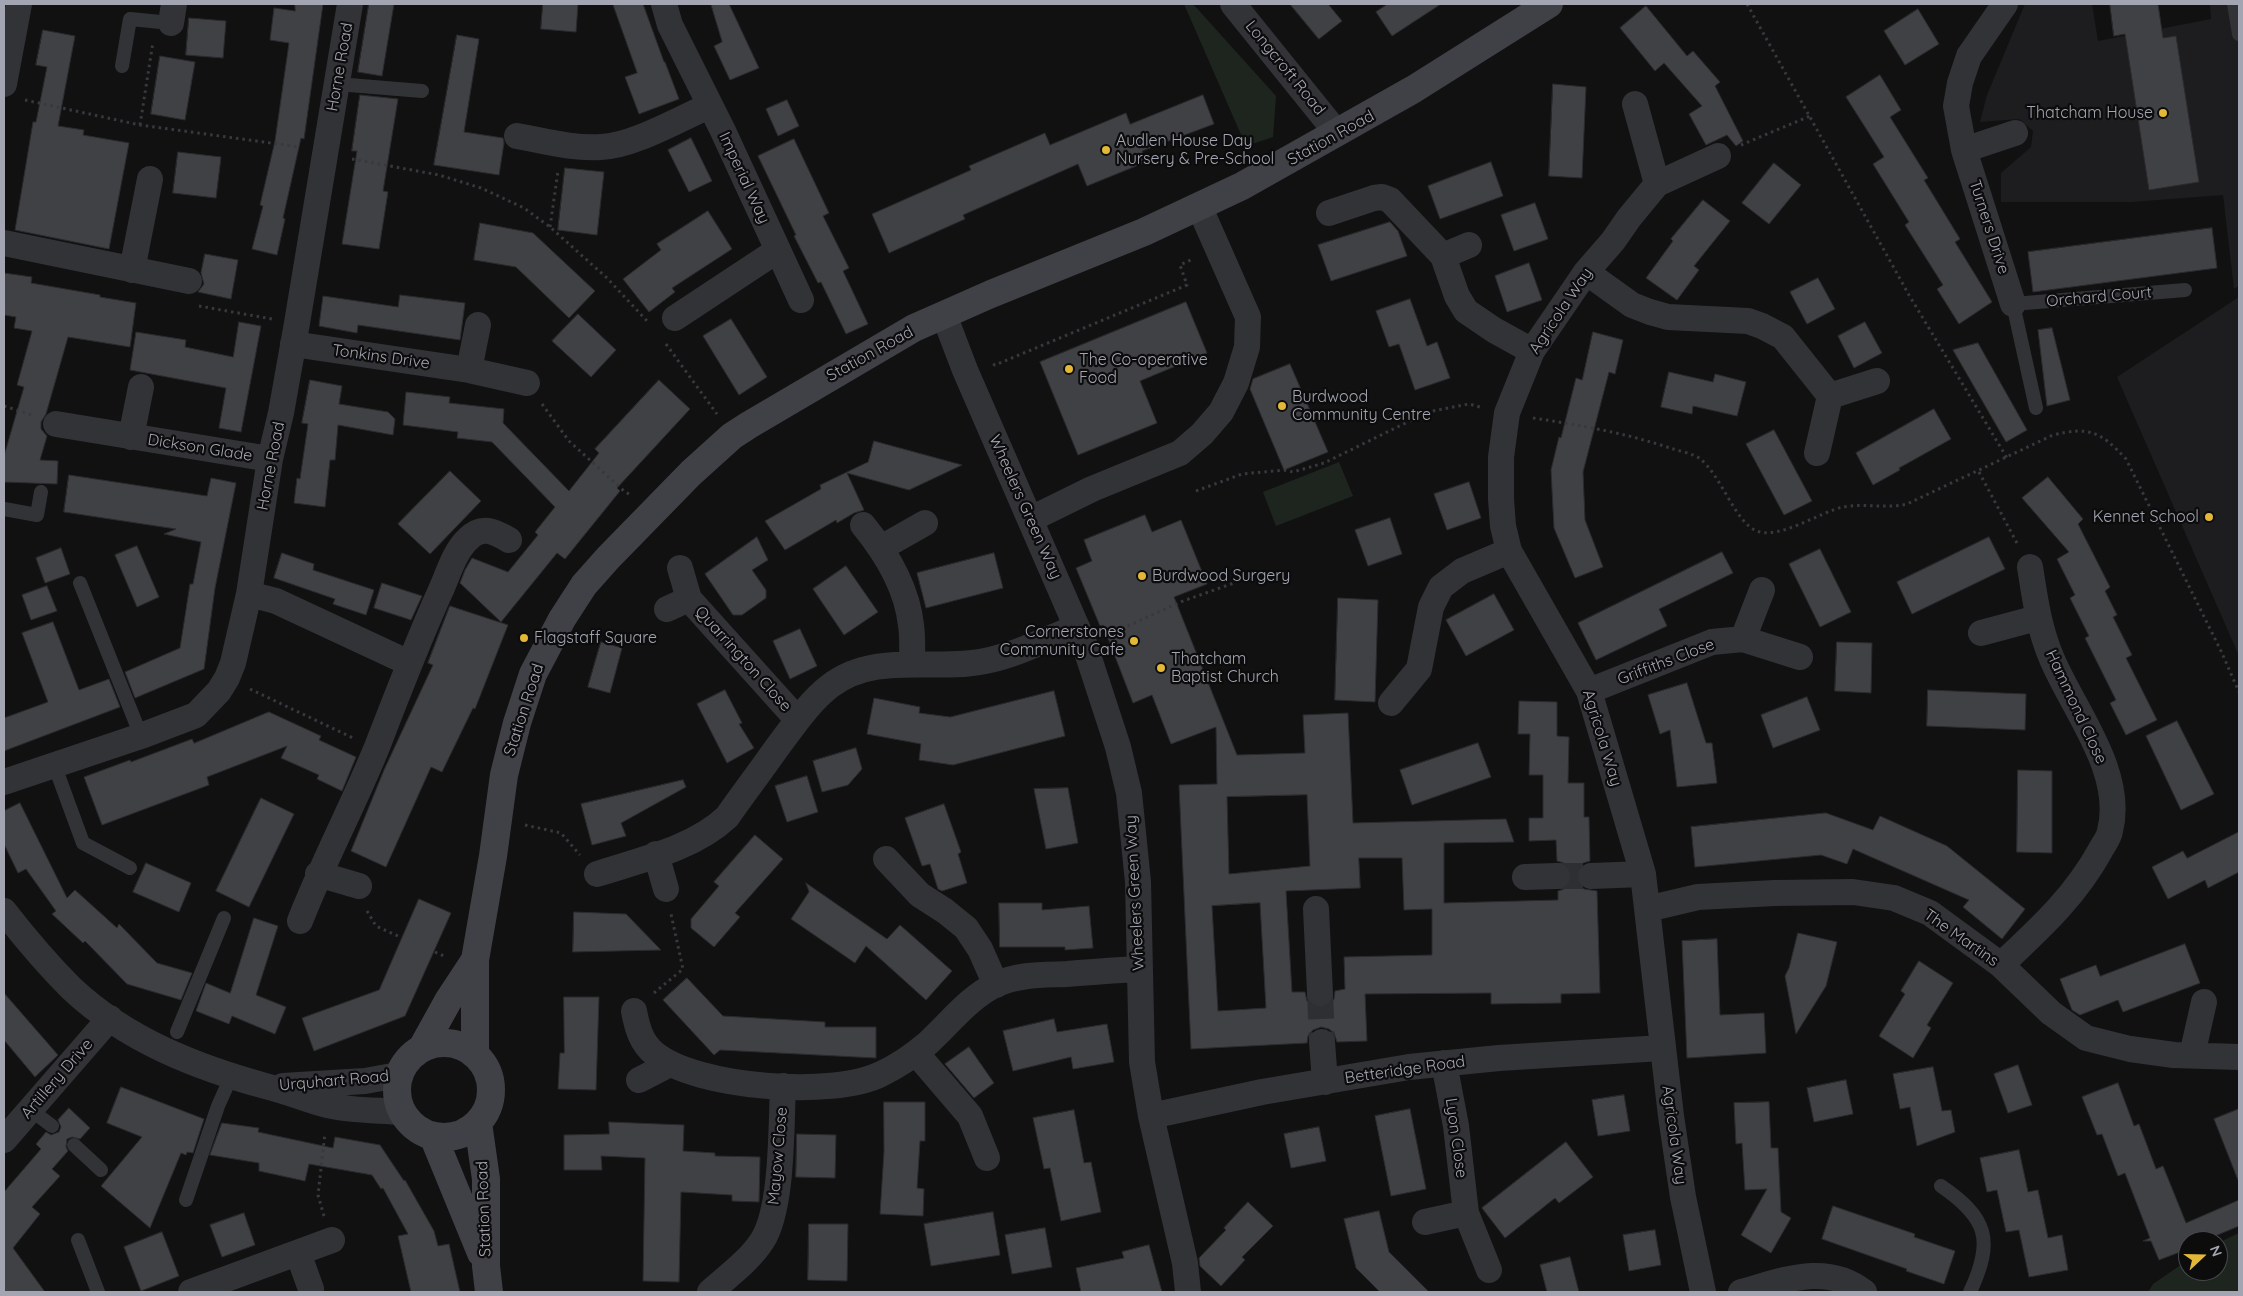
<!DOCTYPE html>
<html>
<head>
<meta charset="utf-8">
<style>
	body { margin:0 }
	#map { position:relative; width:2243px; height:1296px; overflow:hidden; background:#111112; font-family:Quicksand,sans-serif }
	canvas { display:block }
	.frame { position:absolute; inset:0; border:5px solid #a3a6b2; pointer-events:none }
	.north { position:absolute; left:2178px; top:1231px; width:50px; height:50px; box-sizing:border-box; background:#0c0c0d; border:1px solid #484a4f; border-radius:50%; rotate:69deg; font-size:14px; font-weight:700; line-height:20px; text-align:center; color:#a3a6b2 }
	.north::after { content:''; display:block; margin:auto; width:18px; height:22px; background:#e4b837; clip-path:polygon(50% 0,100% 100%,50% 72%,0 100%) }
</style>
</head>
<body>
<div id="map">
<canvas width="2243" height="1296"></canvas>
<div class="frame"></div>
<div class="north">N</div>
</div>
<script>
const g = document.querySelector('canvas').getContext('2d');
g.lineJoin = 'round';
function fill(path, color) { g.fillStyle = color; g.fill(path, 'evenodd'); }
function trace(path, color, width, dash) { g.strokeStyle = color; g.lineWidth = width; g.lineCap = dash ? 'butt' : 'round'; g.setLineDash(dash || []); g.stroke(path); }
function drawText(font, color, halo, rows, align = 'center') {
  g.font = font + ' Quicksand,sans-serif'; g.lineWidth = 4.5; g.setLineDash([]); g.textBaseline = 'middle'; g.strokeStyle = halo; g.fillStyle = color; for (const [text, x, y, turn = 0] of rows) {
    g.save(); g.translate(x, y); g.rotate((+turn || 0) * Math.PI / 180); g.textAlign = isNaN(turn) ? turn : align; if (halo) g.strokeText(text, 0, 0); g.fillText(text, 0, 0); g.restore();
  }
}
fill(new Path2D(`
	M2025 4H2092L2098 41 2211 19 2210 4H2239V286L2234 289 2223 195 2132 202H2001V173L2031 147 2033 131 2019 119 1980 122 1987 95Z
	M2239 297V656L2117 377Z`), '#1d1d1f');
fill(new Path2D(`
	M1184 4H1193L1276 96 1273 137 1246 146Z
	M1339 462 1353 496 1276 526 1263 492Z
	M2239 1233V1292H2148L2153 1284 2188 1260V1271H2218V1243Z`), '#1e251f');
const building = new Path2D(`
	M295 4H323L304 139 301 138 283 218 285 219 277 255 252 249 263 206 260 205 275 141 289 43 270 40 274 8 295 11Z
	M369 4H394L382 76 358 72Z
	M543 4H578L576 32 541 29Z
	M613 4H643L664 62H665L679 99 639 114 625 77 637 73Z
	M711 4H729L759 68 730 80 714 46 722 42Z
	M1290 4H1328L1342 21 1319 39Z
	M1388 4H1441L1392 36 1376 12Z
	M2110 4H2158L2163 38 2176 36 2199 182 2149 190 2125 34 2114 36Z
	M1646 6 1687 56 1693 51 1720 82 1715 86 1743 141 1736 146 1727 135 1706 145 1689 114 1702 106 1664 63 1655 71 1620 28Z
	M1918 9 1939 44 1905 65 1884 31Z
	M189 18 226 21 223 58 186 55Z
	M43 30 75 36 58 126 84 130 83 135 129 143 109 249 15 230 33 122H36L47 67 36 65Z
	M457 35 479 39 464 132 503 138 504 143 499 175 434 165Z
	M160 56 195 62 185 120 151 114Z
	M1880 75 1901 110 1890 117 1928 178 1924 180 1960 239 1955 242 1992 302 1959 324 1937 289 1943 285 1905 225 1909 222 1873 164 1884 157 1846 97Z
	M1553 84 1586 87 1582 178 1549 176Z
	M360 95 398 99 383 191 388 192 379 249 342 244 357 151H352Z
	M1203 95 1214 124 1142 151 1146 162 1087 186 1078 164 963 215 965 219 889 253 872 214 971 170 969 166 1045 133 1050 145 1126 113 1130 124Z
	M787 100 799 126 778 136 766 109Z
	M691 138 712 181 689 192 668 150Z
	M794 139 829 213 823 216 849 268 843 271 868 324 846 334 821 282 818 283 794 236 796 235 758 156Z
	M178 152 221 157 216 198 173 193Z
	M1491 162 1503 196 1440 219 1428 186Z
	M1774 163 1801 185 1769 224 1742 203Z
	M565 168 604 172 597 235 558 230Z
	M1703 200 1730 221 1694 266 1699 270 1677 300 1646 278 1673 241 1671 239Z
	M1535 203 1548 239 1514 251 1501 215Z
	M708 211 732 249 672 288 675 292 649 312 623 279 661 250 657 244Z
	M1390 222 1398 231 1407 256 1331 281 1318 245Z
	M480 223 533 233 595 291 569 318 516 267 474 260Z
	M2212 228 2217 268 2033 292 2028 252Z
	M205 254 238 260 231 299 198 292 204 284 201 273Z
	M1529 263 1542 300 1507 312 1495 276Z
	M4 273 32 277 31 283 100 295V297L136 303 130 347 68 337 46 414 41 422V429L47 436 40 460 58 461 57 484 4 482V456L24 387 17 385 32 331 14 328 16 317 4 315Z
	M1818 278 1835 309 1807 324 1790 292Z
	M400 295 465 303 460 340 358 325 357 333 319 326 323 296 398 307Z
	M1410 299 1427 346 1437 342 1450 378 1415 390 1399 344 1389 347 1376 311Z
	M1186 302 1207 353 1140 381 1157 423 1078 455 1040 362Z
	M578 314 616 350 591 377 552 341Z
	M731 319 767 377 739 395 703 336Z
	M239 322 261 326 241 432 219 428 226 388 130 370 136 332 186 340 185 347 233 357Z
	M1865 322 1882 353 1854 368 1838 336Z
	M2052 328 2070 400 2047 406 2038 330Z
	M1593 332 1623 340 1615 374 1609 372 1583 472 1585 520 1603 567 1575 578 1554 528 1551 470 1559 437 1561 438 1576 378 1582 380Z
	M1978 343 2027 430 2006 442 1953 350Z
	M1290 364 1328 452 1284 470 1250 389 1253 379Z
	M1669 372 1713 382 1715 374 1746 382 1737 416 1693 406 1692 414 1661 407Z
	M310 380 342 386 339 404 388 412 395 419 393 435 338 425 335 460H330L325 507 294 503 297 478 300 479 308 424 302 423Z
	M659 380 690 409 617 488 620 491 565 559 557 553 501 622 460 583 465 570 472 558 508 572 538 535 535 532 555 507 492 442 457 438 458 432 403 425 406 392 450 397 449 403 504 409 503 423 569 491 599 453 595 449Z
	M1934 409 1951 439 1899 468 1900 470 1873 485 1856 453Z
	M1774 430 1812 501 1784 515 1746 444Z
	M874 441 962 465 909 490 847 473 864 510 854 513 837 523 836 520 785 550 765 521 821 489 820 485 868 462Z
	M450 471 481 501 430 554 398 524Z
	M69 475 207 496 211 478 236 483 215 588 204 669 135 698 125 672 180 648 190 584H193L201 542 164 534 176 529 64 512Z
	M2048 477 2083 519 2078 524 2110 587 2105 591 2117 615 2113 617 2132 655 2126 658 2157 720 2126 735 2110 703 2116 700 2085 638 2089 636 2070 598 2075 595 2057 559 2069 552 2022 498Z
	M1469 482 1481 518 1447 530 1434 494Z
	M1145 515 1152 532 1181 520 1207 584 1174 597 1237 755 1305 753 1303 715 1348 713 1353 823 1506 819 1514 842 1444 843V903L1558 900V891L1564 889 1570 883 1572 876 1570 869 1564 863 1557 861 1556 840 1529 841V818H1543V775H1529L1530 734H1518L1519 701 1557 702V736L1569 737 1568 783H1584V817H1589L1590 861 1583 863 1578 869 1576 877 1578 884 1584 889 1597 891 1600 993 1561 994V1003L1491 1004V993L1365 994 1367 1041 1337 1042 1334 1033 1329 1029 1321 1027 1313 1030 1308 1036 1307 1043 1191 1049 1179 785 1217 784 1216 727 1171 744 1152 695 1133 703 1103 625 1100 626 1076 568 1092 561 1084 540ZM1307 795 1310 866 1229 874 1227 797ZM1359 858H1402L1404 910 1432 909V955L1344 957 1345 989 1335 991 1334 999 1328 1006 1321 1008 1314 1006 1307 1001 1305 992H1292L1286 891 1360 888ZM1260 903 1266 1008 1218 1011 1212 906Z
	M1390 518 1402 554 1368 566 1355 530Z
	M757 537 768 560 752 570 766 590V598L742 615H733L705 574Z
	M1989 537 2005 569 1912 614 1897 582Z
	M137 546 159 597 137 607 115 555Z
	M61 548 70 574 45 583 36 558Z
	M1820 549 1851 612 1820 627 1789 564Z
	M1722 552 1733 573 1659 609 1667 626 1596 660 1578 623Z
	M282 553 314 564 313 570 374 590 366 615 333 604 335 599 274 578Z
	M994 553 1003 588 926 608 917 573Z
	M846 566 878 612 844 635 813 589Z
	M382 583 422 596 411 620 374 608Z
	M47 586 57 611 31 620 22 595Z
	M1494 594 1514 630 1466 656 1446 620Z
	M1338 598 1378 600 1375 702 1335 700Z
	M450 606 508 625 475 709 473 708 442 772 431 767 386 867 351 851 384 770 433 665 428 663Z
	M53 622 79 690 109 679 120 707 4 751V718L48 702 22 633Z
	M800 629 817 666 790 679 773 641Z
	M601 642 622 648 610 693 588 687Z
	M1837 642 1872 643 1871 693 1835 691Z
	M1687 683 1706 743H1712L1717 783 1677 787 1670 730 1660 734 1648 695Z
	M725 690 742 723 739 724 754 748 727 763 697 704Z
	M1928 690 2026 694 2025 730 1927 726Z
	M1054 691 1065 736 953 765 919 760 921 744 867 734 874 698 920 707 919 713 950 717Z
	M1807 697 1820 730 1773 748 1761 715Z
	M269 712 321 736 319 740 356 757 342 791 317 779 319 775 281 758 287 746 207 777 209 785 102 825 84 777 130 760 131 762 192 739 194 743Z
	M2177 721 2214 794 2181 810 2146 736Z
	M1478 743 1491 777 1412 805 1400 770Z
	M856 748 862 769 848 785 822 792 813 761Z
	M2018 770 2052 771V853L2017 852Z
	M807 776 818 812 787 822 775 786Z
	M683 780 686 787 621 823 626 836 592 845 581 804Z
	M1068 788 1078 843 1046 849 1034 789Z
	M261 798 294 814 249 907 216 891Z
	M20 803 67 898 75 890 117 928 119 924 157 963 192 973 181 1000 127 984 85 941 83 943 52 914 56 911 26 869 18 873 4 844V811Z
	M944 804 961 852 958 854 967 883 942 891 938 889 930 864 922 866 905 818Z
	M1826 813 1873 830 1880 816 1947 846 2025 909 2002 939 1963 907 1969 900 1853 849 1847 864 1821 855 1695 867 1691 827Z
	M2239 832V872L2208 888 2205 880 2168 899 2152 867 2183 851 2187 858Z
	M755 835 783 859 735 913 740 917 714 947 691 928V919L719 886 714 882Z
	M146 863 191 883 179 912 133 892Z
	M806 883 887 939 900 925 952 971 926 1000 866 946 855 963 791 919 809 892Z
	M419 899 451 913 405 1016 314 1051 302 1018 379 990Z
	M999 903H1042V910L1089 906 1093 948 1065 950V947H1000Z
	M574 912 626 914 661 950 573 952Z
	M254 918 278 926 256 995 286 1007 275 1034 232 1016 229 1024 196 1011 206 983 230 993Z
	M1798 933 1837 942 1826 986 1796 1034 1785 976 1789 968Z
	M1717 939 1720 1015 1764 1013 1766 1053 1687 1058 1682 941Z
	M2185 944 2200 983 2123 1012 2118 1000 2080 1015 2072 1010 2060 979 2096 965 2100 976Z
	M1919 961 1953 983 1927 1025 1931 1028 1913 1058 1879 1036 1905 994 1901 991Z
	M687 978 723 1016 825 1022V1027H876V1058L720 1050 714 1055 663 1000Z
	M4 993 58 1055 35 1077 4 1040Z
	M564 997H599L596 1090 558 1089 560 1053H564Z
	M1054 1019 1057 1032 1107 1024 1114 1062 1073 1069 1071 1057 1013 1071 1003 1031Z
	M969 1047 994 1083 974 1098 945 1064Z
	M2018 1065 2032 1105 2008 1113 1994 1074Z
	M1933 1067 1942 1111 1951 1110 1955 1132 1917 1146 1910 1107 1900 1109 1893 1074Z
	M1846 1080 1853 1114 1814 1122 1807 1088Z
	M2118 1083 2134 1126 2139 1124 2156 1169 2163 1166 2186 1223 2239 1200V1226L2203 1241H2188V1249L2159 1260 2151 1241H2143L2150 1238 2125 1173 2118 1176 2102 1134 2097 1135 2082 1097Z
	M121 1087 204 1119 193 1153 187 1152 186 1155 181 1153 150 1228 101 1186 142 1137 107 1123Z
	M1624 1095 1630 1131 1598 1136 1592 1100Z
	M884 1102H925V1141H920L917 1188 924 1189 923 1216 880 1214 884 1152Z
	M1769 1102 1771 1148H1778L1781 1212 1791 1218 1771 1253 1741 1235 1767 1189 1745 1190 1742 1143 1736 1144 1734 1103Z
	M69 1108 90 1128 80 1139 72 1137 67 1139 66 1147 68 1151 52 1169 60 1176 32 1207 40 1214 13 1248 45 1292H4V1192L41 1149 36 1144 46 1132 51 1135 59 1132 61 1127 58 1120Z
	M1410 1109 1426 1189 1391 1196 1375 1116Z
	M2239 1109V1179L2238 1180 2214 1119Z
	M1074 1110 1084 1163 1091 1162 1101 1212 1061 1221 1050 1168 1044 1169 1033 1118Z
	M609 1122 684 1125 683 1151 715 1153V1156L760 1157 759 1202 732 1201V1195L681 1192 679 1282 643 1281 645 1158 601 1156 602 1170H564V1135L609 1134Z
	M222 1123 259 1128 258 1132 333 1148 335 1137 380 1145 404 1181 405 1180 434 1231 438 1246 449 1244 460 1292H411L398 1236 408 1234 383 1188 381 1189 372 1175 309 1164 305 1181 259 1171V1163L210 1155Z
	M1319 1127 1326 1161 1291 1168 1284 1134Z
	M797 1134 836 1135 835 1178 796 1177Z
	M1566 1142 1593 1177 1559 1203 1555 1198 1505 1238 1482 1208Z
	M2019 1150 2028 1192 2038 1190 2048 1238 2062 1235 2068 1270 2029 1277 2019 1230 2006 1232 1997 1190 1987 1192 1980 1158Z
	M1248 1202 1273 1226 1242 1257 1245 1260 1221 1286 1200 1266 1199 1258 1226 1230 1224 1228Z
	M1833 1206 1915 1234 1914 1237 1955 1251 1944 1284 1906 1271 1907 1269 1822 1239Z
	M1379 1211 1389 1252 1429 1292H1380L1356 1268 1344 1219Z
	M993 1212 1000 1255 931 1266 924 1224Z
	M244 1213 255 1245 222 1257 210 1225Z
	M809 1224H848L847 1281 808 1280Z
	M1045 1228 1052 1267 1012 1274 1005 1235Z
	M1655 1230 1661 1265 1629 1271 1623 1235Z
	M162 1232 179 1276 141 1291 124 1247Z
	M1149 1245 1162 1292H1081L1076 1268 1124 1258 1122 1252Z
	M1570 1257 1579 1292H1547L1540 1265Z`);
fill(building, '#404145');
trace(building, '#2b2b2e', 1);
trace(new Path2D(`
	M1557 876H1591
	M1320 993 1322 1042`), '#2e2f32', 26, [26, 13]);
trace(new Path2D(`
	M1747 4 1909 295 2007 458
	M25 100 140 125 300 147
	M140 125 153 42
	M1741 145 1810 116
	M352 159 439 175 481 188 524 208 550 227 607 278 648 322
	M550 227 558 171
	M199 306 272 319
	M666 344 717 414
	M993 364 995 365 1187 285 1180 265 1193 259
	M542 404 569 441 625 492 631 495
	M4 406 32 415
	M1533 418C1580 425 1625 433 1670 448 1679 451 1691 453 1699 458 1721 474 1735 523 1757 531 1779 540 1820 512 1843 507 1865 503 1886 509 1907 504L2053 435C2090 426 2101 432 2126 459L2221 651 2239 692
	M1979 472 2018 545
	M1196 491 1242 474 1284 470 1293 472 1324 463 1428 412 1469 404 1480 407
	M1110 634 1183 601 1234 583
	M250 689 353 738
	M525 825 561 833 580 855
	M367 911 376 926 400 937
	M435 952 444 956
	M654 993 683 969 671 914
	M324 1216 318 1195 325 1133`), '#38393e', 3, [2.5, 4]);
trace(new Path2D(`
	M2234 4 2239 34
	M122 66 130 19 171 23
	M337 84 422 91
	M2036 408 2013 304 2185 290
	M4 509 37 515 41 492
	M80 583 141 736
	M54 764 83 843 130 868
	M177 1032 224 918
	M31 1110 52 1126
	M74 1145 101 1170
	M1941 1186C1988 1218 1994 1241 1970 1292
	M186 1200 218 1106 231 1077
	M78 1240 98 1292`), '#323337', 14);
trace(new Path2D(`
	M664 4 670 25 723 131 801 300
	M1233 4 1337 133
	M2005 4 1969 56 1960 83 1956 106 1964 150 2013 304
	M171 23 174 4
	M4 84 19 4
	M1635 104 1657 184 1718 156
	M517 136C545 141 573 149 601 147 633 146 679 119 709 106
	M1964 150 2015 133
	M1657 184 1629 218 1613 241 1586 272 1532 351 1507 413 1501 457V499L1503 526 1509 551 1589 691 1643 874 1671 1116 1683 1197 1703 1292
	M1329 213 1374 198 1382 197 1390 200 1443 256 1457 296 1466 311 1494 330 1532 351
	M4 243 189 281
	M1443 256 1469 245
	M132 270 150 179
	M1586 272 1632 305 1650 312 1668 317 1748 321 1762 326 1783 337 1830 396 1817 453
	M944 315 965 370 1085 646 1118 747 1129 793 1138 882 1142 1062 1151 1116 1185 1263 1188 1292
	M675 318 778 250
	M293 344 469 370 527 383
	M469 370 478 325
	M1830 396 1877 381
	M56 424 270 459
	M131 437 141 387
	M1031 519 1092 489 1180 453 1202 434 1221 412 1236 383 1247 347 1248 317 1199 206
	M863 525C886 553 907 588 911 625 913 638 912 651 912 664
	M881 548 925 523
	M680 568 689 599 797 719
	M249 594 276 601 409 663
	M667 609 689 599
	M1981 633 2037 618
	M1743 639 1762 590
	M1589 691 1712 642 1743 639 1800 657
	M1391 703 1419 669 1431 607 1441 587 1462 571 1509 551
	M4 782 141 736 196 715 219 691 227 678 233 663 249 594 270 459 281 413 297 323 350 4
	M656 854 666 889
	M886 859 920 895 945 911 966 928 980 949 996 985
	M318 874 359 886
	M597 874C640 860 693 849 727 817 743 794 760 772 776 749 792 728 809 702 830 686 876 651 933 672 985 661 1016 655 1047 639 1077 627
	M1591 876 1643 874
	M1525 877 1557 876
	M1316 909 1320 993
	M1647 909 1698 897 1775 893 1853 892 1894 898 1930 913 2001 965 2051 1013 2086 1038 2130 1049 2174 1055 2239 1057
	M4 911C25 938 47 964 71 988 126 1040 198 1068 269 1087 289 1092 307 1100 327 1105 350 1111 378 1110 402 1112
	M300 921C323 862 353 806 377 747 397 695 417 643 440 592 448 575 454 552 468 539 482 525 494 531 509 540
	M2001 965C2039 929 2074 898 2100 851 2103 845 2109 838 2110 831 2125 772 2074 711 2052 659 2039 629 2035 599 2030 567
	M634 1011C637 1027 641 1043 655 1054 697 1088 833 1098 881 1074 898 1066 914 1055 928 1043 950 1023 969 997 997 984 1019 974 1044 975 1067 974 1091 972 1115 970 1139 969
	M1322 1042 1325 1082
	M916 1053 970 1116 987 1158
	M2192 1055 2204 1002
	M1444 1063 1456 1126 1466 1213 1489 1270
	M639 1080 670 1064
	M283 1086 365 1081 398 1075
	M1151 1116 1262 1092 1409 1067 1499 1058 1662 1048
	M4 1140 110 1018
	M1425 1222 1466 1213
	M298 1253 311 1289
	M191 1292 332 1240
	M710 1292C728 1276 749 1261 762 1241 783 1209 781 1126 783 1086
	M1741 1292C1782 1281 1826 1262 1864 1292`), '#323337', 26);
trace(new Path2D(`
	M397 1090a47 47 0 1 1 94 0a47 47 0 1 1-94 0Z
	M422 1048 448 1001 475 960
	M475 1055V960L493 856 504 775 517 723 533 674 562 619 584 585 608 558 691 473 732 436 749 425 914 328 991 294 1144 232 1242 186 1414 89 1549 4
	M478 1123 486 1179V1266L489 1292
	M433 1136 481 1253`), '#404147', 28);
for (const [x, y, r, color] of [
	[2163,113,5,"#e4b837"],
	[1106,150,5,"#e4b837"],
	[1069,369,5,"#e4b837"],
	[1282,406,5,"#e4b837"],
	[2209,517,5,"#e4b837"],
	[1142,576,5,"#e4b837"],
	[524,638,5,"#e4b837"],
	[1134,641,5,"#e4b837"],
	[1161,668,5,"#e4b837"]
]) { const dot = new Path2D(); dot.arc(x, y, r, 0, 2 * Math.PI); g.fillStyle = color; g.fill(dot); trace(dot, '#0c0c0d', 2); }
drawText('16px', '#a3a6b2', '#0c0c0d', [
	["Horne Road",340,67,-80],
	["Longcroft Road",1285,68,51],
	["Station Road",1331,138,-29],
	["Imperial Way",744,178,65],
	["Turners Drive",1989,227,72],
	["Orchard Court",2099,297,-5],
	["Agricola Way",1561,311,-56],
	["Station Road",870,354,-29],
	["Tonkins Drive",381,357,8],
	["Dickson Glade",200,448,9],
	["Horne Road",271,466,-79],
	["Wheelers Green Way",1025,507,66],
	["Quarrington Close",743,659,48],
	["Griffiths Close",1666,662,-21],
	["Hammond Close",2076,707,65],
	["Station Road",524,710,-72],
	["Agricola Way",1602,738,73],
	["Wheelers Green Way",1135,893,-93],
	["The Martins",1961,938,35],
	["Betteridge Road",1405,1070,-8],
	["Artillery Drive",57,1079,-49],
	["Urquhart Road",334,1081,-5],
	["Agricola Way",1674,1135,82],
	["Lyon Close",1456,1138,82],
	["Mayow Close",778,1156,-85],
	["Station Road",484,1209,-92]
]);
drawText('16px', '#a3a6b2', '#0c0c0d', [
	["Thatcham House",2153,113,"right"],
	["Audlen House Day",1116,141],
	["Nursery & Pre-School",1116,159],
	["The Co-operative",1079,360],
	["Food",1079,378],
	["Burdwood",1292,397],
	["Community Centre",1292,415],
	["Kennet School",2199,517,"right"],
	["Burdwood Surgery",1152,576],
	["Cornerstones",1124,632,"right"],
	["Community Cafe",1124,650,"right"],
	["Flagstaff Square",534,638],
	["Thatcham",1171,659],
	["Baptist Church",1171,677]
], 'left');
</script>
</body>
</html>
